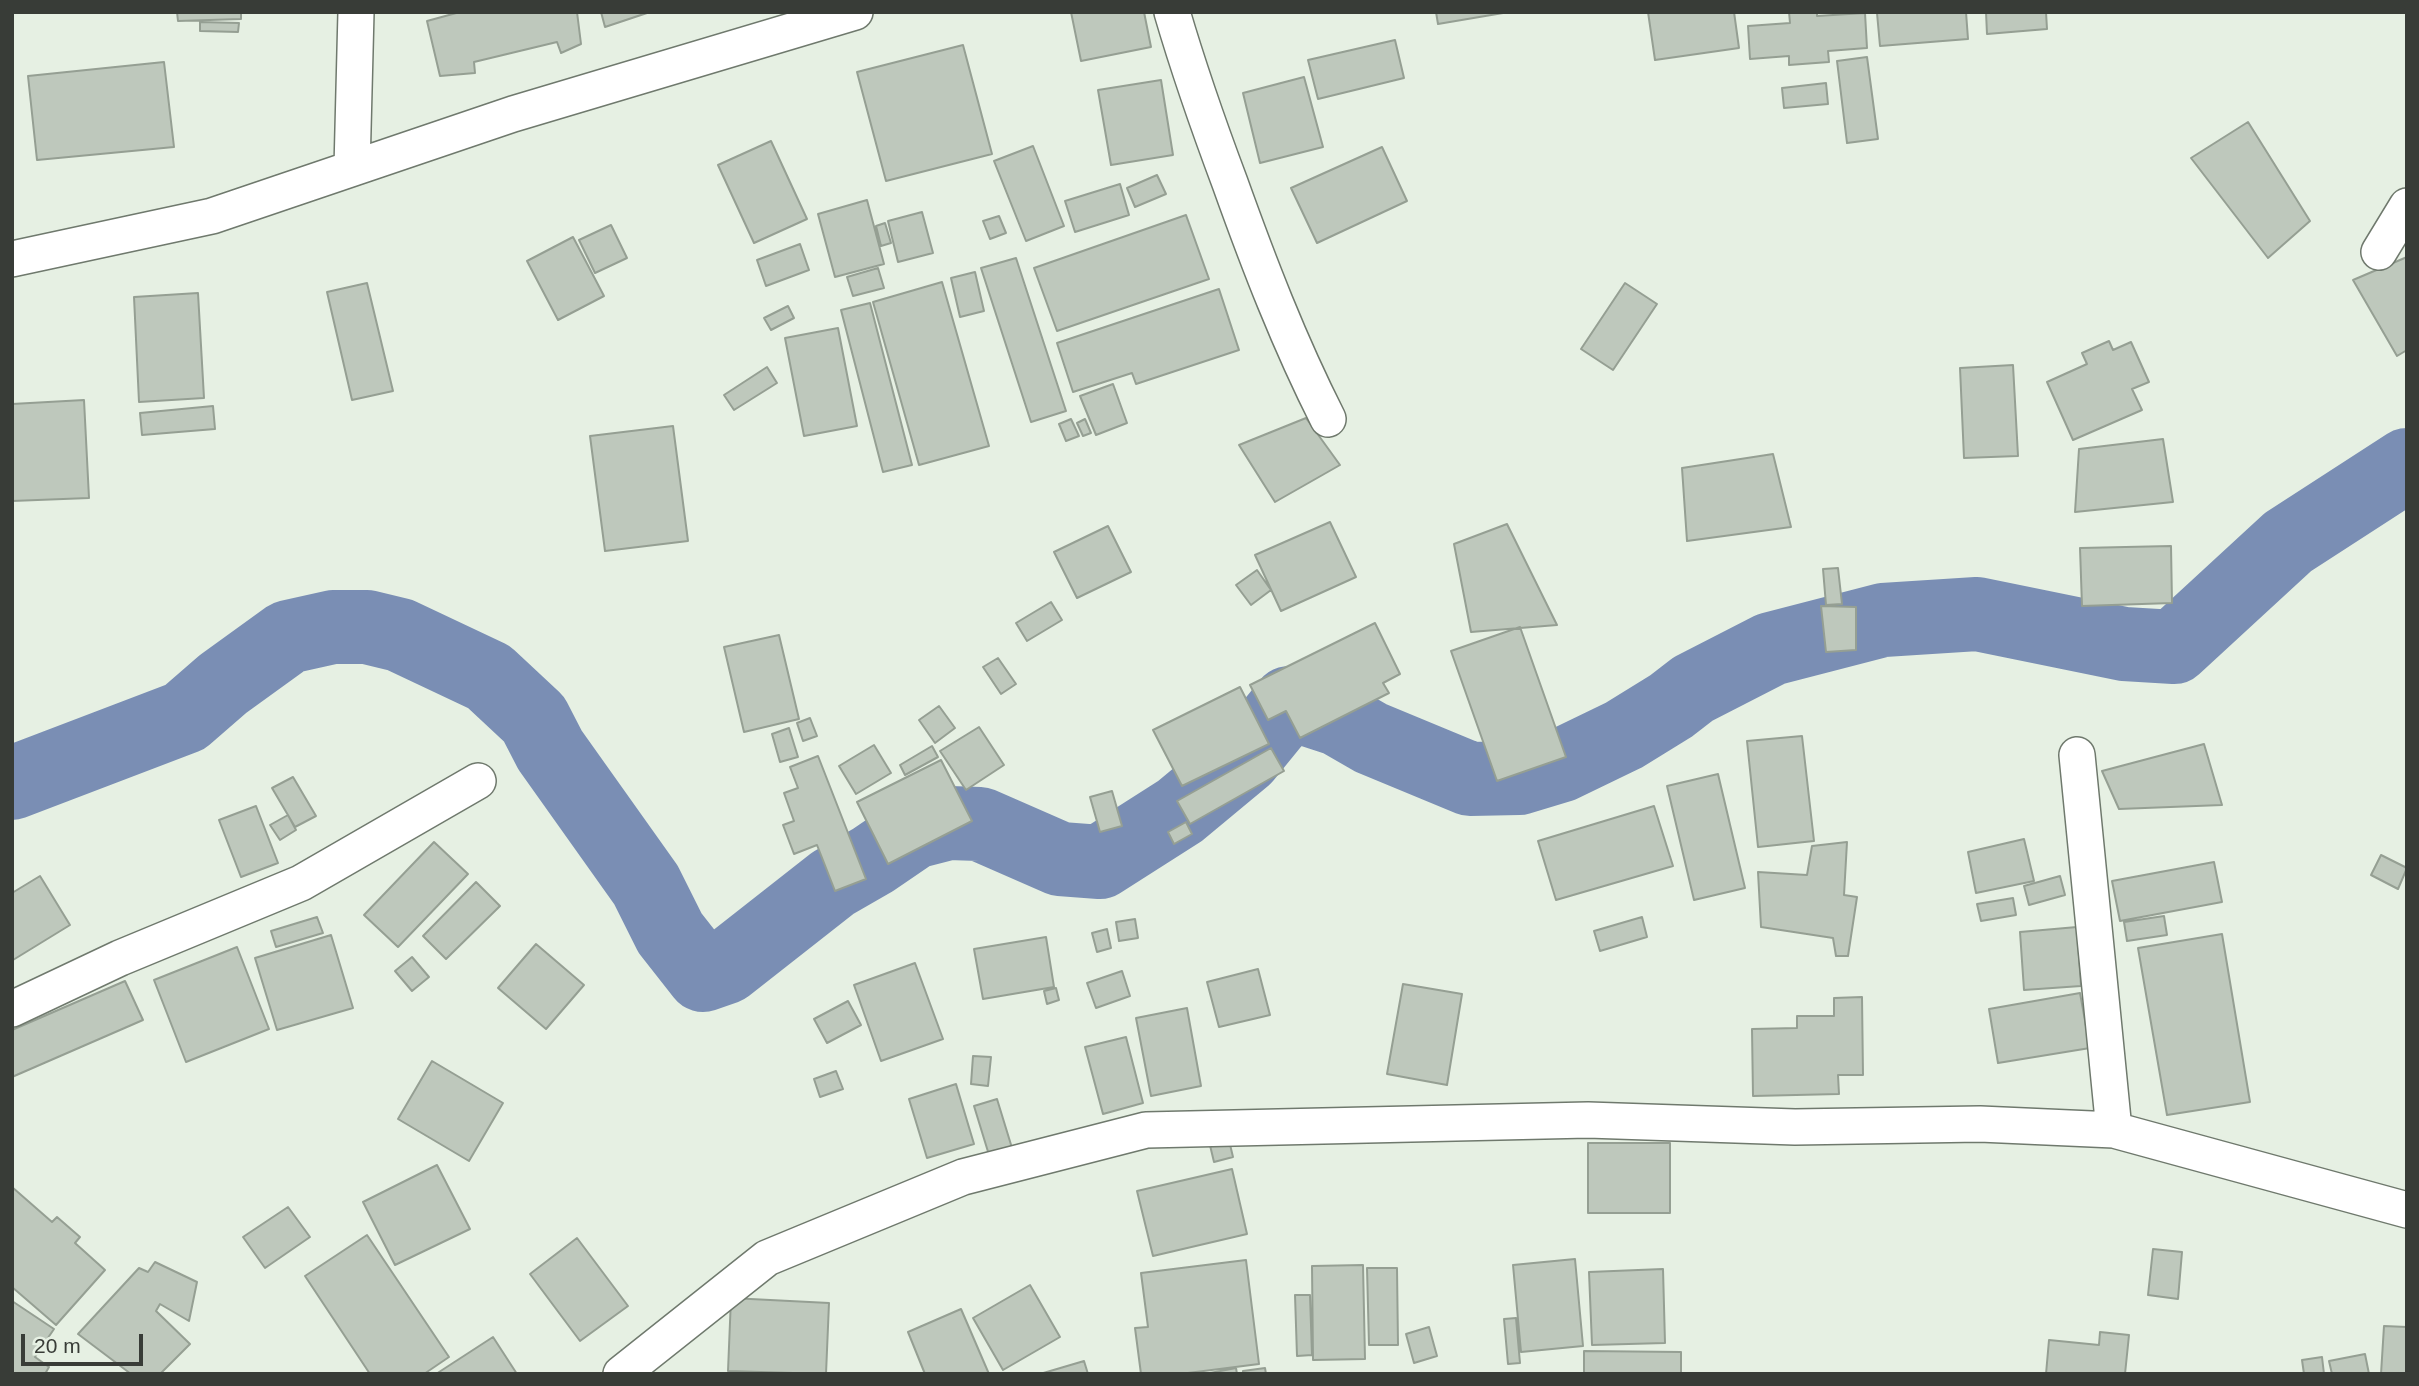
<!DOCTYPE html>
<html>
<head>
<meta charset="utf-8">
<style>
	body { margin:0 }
	#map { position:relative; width:2419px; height:1386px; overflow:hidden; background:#e6f0e3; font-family:Helvetica,sans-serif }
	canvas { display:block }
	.frame { position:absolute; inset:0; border:14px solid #383c37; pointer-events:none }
	.scale { position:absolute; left:21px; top:1334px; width:122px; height:32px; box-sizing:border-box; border:4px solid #383c37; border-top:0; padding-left:9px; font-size:21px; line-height:24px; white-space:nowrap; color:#383c37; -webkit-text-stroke:5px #e6f0e3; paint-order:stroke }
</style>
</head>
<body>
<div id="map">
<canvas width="2419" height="1386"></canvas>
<div class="frame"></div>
<div class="scale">20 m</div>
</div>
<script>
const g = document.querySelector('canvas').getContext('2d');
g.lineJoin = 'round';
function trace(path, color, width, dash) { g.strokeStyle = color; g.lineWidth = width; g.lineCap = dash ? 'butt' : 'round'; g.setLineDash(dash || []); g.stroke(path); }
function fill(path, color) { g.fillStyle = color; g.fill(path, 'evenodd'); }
trace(new Path2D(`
	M12 783 185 717 223 684 288 637 333 627H367L400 635 489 677 534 719 550 750 646 885 670 933 703 975 726 967 833 883 873 860 914 832 949 823 980 824 1060 859 1100 862 1180 811 1245 757 1289 703 1338 719 1371 738 1470 779 1519 778 1562 765 1624 735 1671 706 1693 689 1771 649 1883 620 1977 614 2124 644 2174 647 2288 542 2407 465`), '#7a8eb4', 74);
const building = new Path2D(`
	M177 12H241V19L178 21Z
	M460 12H577L581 44 561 53 557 42 474 62 475 73 440 76 427 21Z
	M601 12H650L605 27Z
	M1071 12H1144L1151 47 1081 61Z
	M1436 12H1509L1438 24Z
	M1648 12H1734L1739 48 1655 60Z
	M1789 12H1817V16L1865 13 1867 48 1828 51 1829 62 1789 65V56L1750 59 1748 26 1790 23Z
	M1966 12 1968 39 1880 46 1877 13Z
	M1986 12H2046L2047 29 1987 34Z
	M200 22 239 23 238 32 200 31Z
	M1395 40 1404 78 1318 99 1308 60Z
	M963 45 992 154 886 181 857 72Z
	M1867 57 1878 139 1847 143 1837 61Z
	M164 62 174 147 37 160 28 76Z
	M1304 77 1323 147 1260 163 1243 93Z
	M1161 80 1173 155 1111 165 1098 90Z
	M1826 83 1828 104 1784 108 1782 88Z
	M2248 122 2310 221 2268 258 2191 158Z
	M771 141 807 219 754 243 718 165Z
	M1033 146 1064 226 1026 241 994 161Z
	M1382 147 1407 201 1317 243 1291 188Z
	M1157 175 1166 194 1135 207 1127 188Z
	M1120 184 1129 215 1075 232 1065 201Z
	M867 200 884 264 835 277 818 214Z
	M922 212 933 253 898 262 888 221Z
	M1186 215 1209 279 1057 331 1034 268Z
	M999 216 1006 233 990 239 983 221Z
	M885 223 891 243 881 246 876 226Z
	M611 225 627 258 595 273 579 240Z
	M573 237 604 296 558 320 527 261Z
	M800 244 809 270 766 286 757 260Z
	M2407 257V350L2397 356 2353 280Z
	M1016 258 1066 411 1031 422 981 268Z
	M878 268 884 288 853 296 847 277Z
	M975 272 984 311 960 317 951 278Z
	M942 282 989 446 919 465 873 302Z
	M367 283 393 391 352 400 327 292Z
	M1625 283 1657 304 1613 370 1581 349Z
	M1219 289 1239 350 1136 384 1132 373 1073 392 1057 343Z
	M198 293 204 398 139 402 134 297Z
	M870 303 912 465 883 472 841 310Z
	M788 306 794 318 771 330 764 318Z
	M838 328 857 426 804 436 785 338Z
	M2109 341 2113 350 2131 342 2149 382 2132 389 2142 410 2073 440 2047 382 2087 364 2082 353Z
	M2013 365 2018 456 1964 458 1960 368Z
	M767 367 777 383 734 410 724 395Z
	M1113 384 1127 423 1096 435 1080 396Z
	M84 400 89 498 12 501V404Z
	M213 406 215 429 142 435 140 413Z
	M1306 418 1340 465 1275 502 1239 445Z
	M1071 419 1079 436 1066 441 1059 424Z
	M1085 419 1091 433 1083 436 1077 423Z
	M673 426 688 541 605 551 590 436Z
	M2163 439 2173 502 2075 512 2079 449Z
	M1773 454 1791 527 1687 541 1682 468Z
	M1330 522 1356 577 1281 611 1255 555Z
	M1507 524 1557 625 1471 632 1454 544Z
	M1108 526 1131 572 1077 598 1054 552Z
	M2171 546 2172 603 2082 606 2080 548Z
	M1838 568 1842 604 1826 605 1823 569Z
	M1257 570 1271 590 1251 605 1236 585Z
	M1051 602 1062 620 1027 641 1016 623Z
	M1821 606 1856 607V650L1826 652Z
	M1375 623 1400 674 1383 683 1389 693 1300 738 1286 711 1268 720 1250 685Z
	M1520 627 1566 757 1497 781 1451 651Z
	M779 635 799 719 744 732 724 647Z
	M998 658 1016 684 1001 694 983 667Z
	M1240 687 1269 744 1182 786 1153 730Z
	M939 706 955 728 935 743 919 720Z
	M810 718 817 736 803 741 797 723Z
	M979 727 1004 765 966 790 940 751Z
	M789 728 798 757 780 762 772 734Z
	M1802 736 1814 841 1758 847 1747 741Z
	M2204 744 2222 805 2119 809 2102 771Z
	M874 745 891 773 856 794 839 766Z
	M932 746 938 757 905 775 900 765Z
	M1271 748 1284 771 1190 824 1177 801Z
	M818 756 866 879 835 891 817 845 794 854 783 825 794 821 784 793 798 788 790 767Z
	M941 760 972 821 888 864 857 802Z
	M1718 774 1745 888 1694 900 1667 786Z
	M293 777 316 816 295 827 272 788Z
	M1112 791 1122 826 1100 832 1090 797Z
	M256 806 278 863 241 877 219 820Z
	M1654 806 1673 866 1556 900 1538 841Z
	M288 815 296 830 280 840 270 825Z
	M1186 822 1192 834 1174 844 1168 832Z
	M2024 839 2034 881 1976 893 1968 852Z
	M434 842 468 874 398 947 364 915Z
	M1847 842 1844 895 1857 897 1848 956H1836L1833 938 1761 927 1758 872 1807 875 1812 846Z
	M2381 855 2407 868 2398 889 2371 875Z
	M2214 862 2222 902 2120 921 2112 881Z
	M40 876 70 925 13 960 12 893Z
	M2060 876 2065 895 2029 905 2024 886Z
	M476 882 500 906 446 959 423 936Z
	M2013 898 2016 915 1981 921 1977 904Z
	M2164 916 2167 935 2127 941 2124 922Z
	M317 917 323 933 276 947 271 931Z
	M1642 917 1647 937 1600 951 1594 931Z
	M1135 919 1138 938 1119 941 1116 922Z
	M2077 927 2081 986 2024 990 2020 932Z
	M1107 929 1111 948 1097 952 1092 933Z
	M2222 934 2250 1102 2167 1115 2138 948Z
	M331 935 353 1008 277 1030 255 958Z
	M1046 937 1054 987 983 999 974 949Z
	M536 944 584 985 546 1029 498 988Z
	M237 947 269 1029 186 1062 154 980Z
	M412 957 429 977 412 991 395 971Z
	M915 963 943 1039 881 1061 854 985Z
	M1258 969 1270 1015 1219 1027 1207 982Z
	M1122 971 1130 996 1096 1008 1087 983Z
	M125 981 143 1020 12 1077V1030Z
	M1403 984 1462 994 1447 1085 1387 1074Z
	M1056 988 1059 1000 1047 1004 1044 991Z
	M2080 993 2090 1048 1998 1063 1989 1009Z
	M1862 997 1863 1075H1838L1839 1094 1753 1096 1752 1029 1797 1028V1016H1834V998Z
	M848 1001 861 1025 827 1043 814 1019Z
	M1187 1008 1201 1086 1151 1096 1136 1018Z
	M1126 1037 1143 1103 1103 1114 1085 1047Z
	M973 1056 991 1057 988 1086 971 1084Z
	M432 1061 503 1103 469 1161 398 1119Z
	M836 1071 843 1089 820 1097 814 1079Z
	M956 1084 974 1144 927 1158 909 1099Z
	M997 1099 1016 1161 993 1168 974 1106Z
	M1227 1132 1233 1157 1214 1162 1208 1137Z
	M1588 1143H1670V1213H1588Z
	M437 1165 470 1229 395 1265 363 1202Z
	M1232 1169 1247 1234 1153 1256 1137 1191Z
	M12 1187 52 1222 57 1217 80 1237 75 1243 105 1270 56 1325 12 1287Z
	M288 1207 310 1237 265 1268 243 1237Z
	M367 1235 449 1357 424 1374H370L305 1276Z
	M577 1238 628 1306 580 1341 530 1274Z
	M2153 1249 2182 1252 2178 1299 2148 1295Z
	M1575 1259 1583 1346 1521 1352 1513 1265Z
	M1246 1260 1259 1364 1180 1374H1141L1135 1328 1148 1327 1141 1273Z
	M155 1262 197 1282 189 1321 160 1304 156 1311 190 1344 160 1374H131L78 1334 139 1268 148 1272Z
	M1363 1265 1365 1359 1313 1360 1312 1266Z
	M1367 1268H1397L1398 1345H1369Z
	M1663 1269 1665 1343 1592 1345 1589 1272Z
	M1030 1285 1060 1337 1003 1370 973 1318Z
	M1295 1295H1310L1312 1355 1297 1356Z
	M731 1298 829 1303 826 1374 728 1371Z
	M12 1301 54 1329 35 1357 49 1367 45 1374H12Z
	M961 1309 989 1374H925L908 1332Z
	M1516 1318 1520 1363 1508 1364 1504 1319Z
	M2384 1326 2407 1327V1374H2381Z
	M1429 1327 1437 1356 1414 1363 1406 1334Z
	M2100 1332 2129 1335 2125 1374H2046L2049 1340 2099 1345Z
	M493 1337 517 1374H436Z
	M1584 1351 1681 1352V1374H1584Z
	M2365 1354 2369 1374H2332L2329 1361Z
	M2322 1357 2324 1374H2304L2302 1360Z
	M1084 1361 1088 1374H1040Z
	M1236 1368 1237 1374H1210V1373Z
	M1265 1368 1266 1374H1243V1371Z`);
fill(building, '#bec8bc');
trace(building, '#959f93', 2);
const street = new Path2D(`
	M1172 12C1189 70 1209 127 1230 183 1259 264 1289 342 1328 419
	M352 168 356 12
	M2379 252 2407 206
	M12 259 212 216 513 114 855 12
	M2077 755 2114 1130
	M12 1009 120 958 301 883 478 781
	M621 1374 767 1258 963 1177 1146 1130 1588 1120 1795 1127 1980 1124 2114 1130 2407 1210`);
trace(street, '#6f796d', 38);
trace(street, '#fff', 35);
</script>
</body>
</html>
